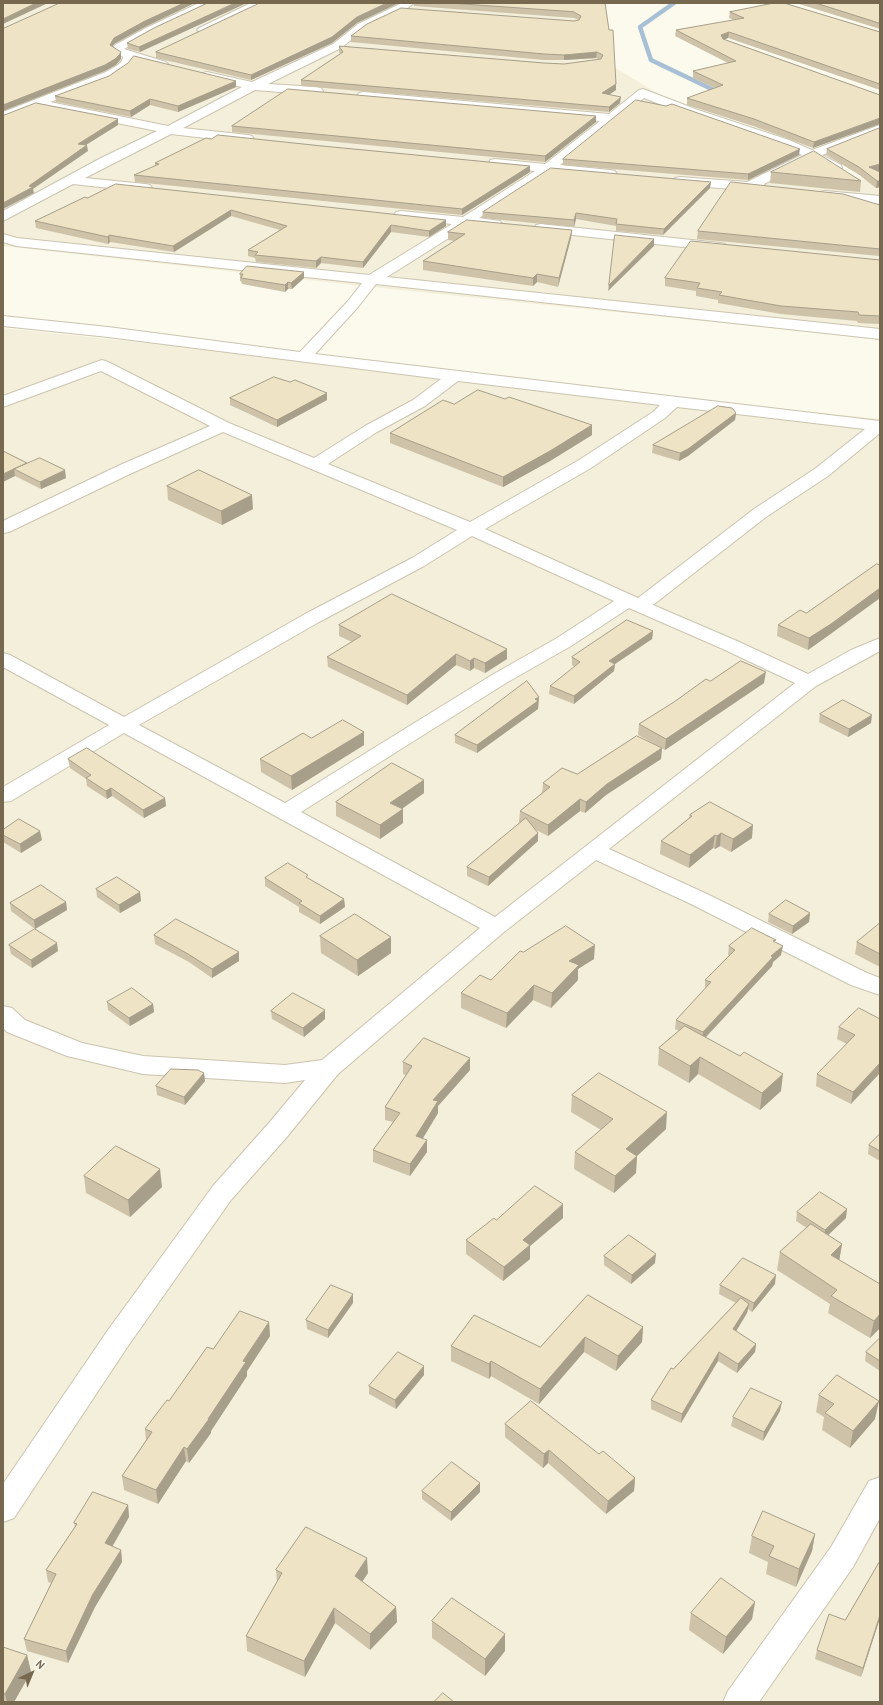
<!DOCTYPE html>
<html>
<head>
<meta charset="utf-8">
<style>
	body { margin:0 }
	#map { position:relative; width:883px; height:1705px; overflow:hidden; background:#fbfaec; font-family:"PT Sans",sans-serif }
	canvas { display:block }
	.frame { position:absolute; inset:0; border:4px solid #766950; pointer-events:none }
	.north { position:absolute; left:12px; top:1653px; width:40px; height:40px; -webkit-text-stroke:3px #fefdf2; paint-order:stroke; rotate:44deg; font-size:11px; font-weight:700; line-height:16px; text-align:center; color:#766950 }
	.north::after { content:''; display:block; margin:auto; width:14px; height:18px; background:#766950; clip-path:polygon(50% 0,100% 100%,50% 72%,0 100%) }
</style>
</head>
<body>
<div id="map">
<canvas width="883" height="1705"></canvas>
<div class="frame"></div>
<div class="north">N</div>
</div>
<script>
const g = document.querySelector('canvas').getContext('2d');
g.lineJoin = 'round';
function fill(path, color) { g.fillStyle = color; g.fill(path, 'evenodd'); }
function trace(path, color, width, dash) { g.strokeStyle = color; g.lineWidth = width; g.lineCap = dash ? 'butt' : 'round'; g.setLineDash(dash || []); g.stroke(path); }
fill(new Path2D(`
	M3 3H601L600 59 669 100 880 186V339L371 287 3 246Z
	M3 328 880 419V1702H3Z`), '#f3efdb');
trace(new Path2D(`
	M674 3 640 27 651 60 720 93`), '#a8c0d5', 4.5);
const minor = new Path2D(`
	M199 3H213L212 5 154 32 124 49 166 62 168 64 166 66 162 67 134 60C122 82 74 94 50 102L168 126 242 87 203 79 201 76 203 73 207 72 252 82 333 44 358 24 402 3H414L404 11 366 28 341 48 268 84 317 87 321 88 323 91 321 94 317 95 255 90 183 128 248 135 252 136 254 139 252 142 248 143 171 134 85 178 145 184 150 185 152 188 150 191 145 192 73 184 3 221V211L101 158 157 131 37 107 3 121V112L106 72C112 68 122 65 123 57L114 52 112 50 115 45 146 28Z
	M251 3H265L264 5 207 32 203 33 197 30 199 28Z
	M643 89 698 110 789 140 812 150 880 125V133L822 155 841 165 842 168 841 171H831L812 160 764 184 766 187 764 190 759 191 680 185 675 184 673 181 675 178 680 177 747 182 802 155 780 145 690 116 644 98 560 165 610 170 615 171 617 174 615 177 610 178 550 172 479 218 500 221 502 224 500 227 495 228 468 226 387 277 880 329V339L376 284 358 307 315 354 880 421V433L828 476 766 517 653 605 737 641 808 674 851 650 880 638V651L816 686 609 849 707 894 867 973 880 978V995L851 985 691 904 596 860 504 932 338 1074 286 1138 231 1200 128 1346 14 1518 3 1522V1484L108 1330 213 1186 268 1124 305 1080 285 1083 143 1074 67 1056 7 1032 3 1028V1006L12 1008 25 1020 82 1043 143 1056 285 1065 322 1060 480 928 124 733 11 801 3 802V787L109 725 3 667V653L10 655 124 717 305 614 412 558 457 530 223 432 132 473 9 532 3 533V521L120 465 210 426 101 371 3 407V396L96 362 102 360 108 362 229 423 314 458 365 426 413 400 441 379 108 337 3 326V316L108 327 300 352 348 301 362 283 16 246 3 242V234L17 238 369 275 452 224 401 219 396 218 394 215 396 212 401 211 463 217 535 171 495 167 490 166 489 163 490 160 495 159 545 164 600 121 363 100 359 99 357 96 359 93 363 92 609 114 639 90ZM458 381 660 405 653 412 579 460 470 522 328 464 377 432 425 406ZM677 407 865 429 816 468 754 509 638 598 485 529 591 468 665 418ZM472 536 614 601 557 638 492 675 285 803 139 725 319 622 424 566ZM629 608 723 649 795 683 495 917 301 812 506 683 571 646Z
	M825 191 880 196V204L820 198 818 195 820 192Z
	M541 224 720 243 725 244 727 247 725 250 720 251 536 231 534 228 536 225Z
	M880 1477V1518L853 1567 759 1702H723L728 1691 831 1547 869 1481Z`);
trace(minor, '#cbc4af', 2);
fill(minor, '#fff');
fill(new Path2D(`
	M208 3 140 52 128 49 127 43Z
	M414 3H605L616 84V90L609 95 620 103 609 112 301 86V80L340 54 339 52V46L544 63 564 64 600 60 596 58 564 60H544L351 42V36L574 21 579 20 574 18 414 6Z
	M762 3H784L880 32V90L728 38 724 39 880 95 813 148 753 126 687 105V98L715 88 693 78V71L728 63 675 36 676 30 734 20 729 18 730 12 766 5Z
	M796 3H880V29Z
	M357 23 332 43 251 80 156 58V52Z
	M236 81V87L178 112 150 105 131 117 56 102 55 96Z
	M596 116V122L545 162 232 132V126Z
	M211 139 322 146 530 166V172L462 215 135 182 134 175 155 166V163Z
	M827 149 880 172V187L876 188 858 174 826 155Z
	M799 155 748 180 563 165V159Z
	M771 172 861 181 860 192 770 183Z
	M710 188 663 235 616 231V226L576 219 574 227 482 218 483 212Z
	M85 197 446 226 429 237 391 232 363 268 321 263 316 268 256 262 255 258 248 256V250L280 230 231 216 174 252 110 242 108 244 36 228 35 221Z
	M880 205V256L697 239 698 231Z
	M572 230 571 238 558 287 537 282 533 286 423 270V261L455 241 448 240V232Z
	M880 260V324L858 323 857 321 781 314 718 303V300L696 296V291L665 286V278Z
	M304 272V278L292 289H288L285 292 242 284 241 281H240V274Z
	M290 382 327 393V400L277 427 230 405V398Z
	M454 404 592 435 550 461 503 487 390 443V433Z
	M736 413 735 420 688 456 679 461 652 453 653 445Z
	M3 451 27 463 66 478 41 489 15 476Z
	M167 486 253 509 222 525 168 500Z
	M880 565V598L829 635 808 650 777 636 778 625 806 613Z
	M339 625 507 659 485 673 474 668 470 671 456 665 407 705 328 667 327 657 352 642 339 636Z
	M653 631 652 639 615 664 614 671 574 704 549 694 550 686 575 667 572 665V657Z
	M710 681 764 683 665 750 638 735 639 724Z
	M539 697 538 709 477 753 455 743V735Z
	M820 714 871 723 848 737 819 722Z
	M364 732V745L292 790 261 772 260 759 311 738Z
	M662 748 661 759 606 795 585 813 580 811 548 836 536 830 538 841 488 886 467 876V867L520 823 519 822 520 811 542 793 543 783 577 774Z
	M68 759 165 798 166 806 144 818 112 796 107 799 87 786 86 779 70 768Z
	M424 793 402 809 403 823 380 839 336 816V802Z
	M690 815 752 838 731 852 720 846 715 849 713 848 689 868 660 854 661 841 689 818Z
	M3 830 42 840 21 853 3 842Z
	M265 878H308L344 899 345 907 320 924 299 912V907L265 886Z
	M96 889 140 892 141 901 120 913 97 897Z
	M66 902 67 910 35 929 11 911 10 903Z
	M810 913 809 922 792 934 768 922 769 914Z
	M880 925V967L855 954 857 942Z
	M154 935 239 952V961L212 978 189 962 155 944Z
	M320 936 391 953 358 976 321 953Z
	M775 942 781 955 773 962 772 966 706 1037 781 1091 760 1110 698 1074 689 1083 658 1065 659 1048 679 1031 675 1029 676 1020 705 989V980L729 955H728L729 946Z
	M9 945 58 951 32 968 11 954Z
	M523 952 594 959 578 969V980L551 1008 533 1000 506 1028 461 1008V993L491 980Z
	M107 1002 153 1004 154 1012 130 1026 108 1010Z
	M271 1011 325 1019 304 1037 272 1019Z
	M880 1019 851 1104 816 1086 817 1074 847 1044 837 1039 839 1027Z
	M470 1058V1070L438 1106V1113L423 1138 427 1152 410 1176 373 1162V1150L393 1122 385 1120V1107L406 1075 403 1074V1062Z
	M204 1073 205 1081 185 1105 157 1095 156 1086Z
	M572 1095 666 1129 637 1156 636 1173 614 1193 574 1169 575 1152 601 1130 571 1112Z
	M880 1134V1161L868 1154 869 1145Z
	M84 1176 162 1187 130 1217 86 1193Z
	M797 1212 846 1218 828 1235 842 1244 839 1260 880 1284V1328L870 1338 828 1313 830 1304 777 1270 780 1252 807 1228 796 1221Z
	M563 1218 530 1246V1259L503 1281 466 1254V1240Z
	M604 1256 655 1263 631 1284 604 1265Z
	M775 1284 752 1312 748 1309 747 1313 736 1331 756 1344 755 1352 737 1373 718 1361 681 1423 651 1409V1400L673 1369 736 1303 719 1294 720 1285Z
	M588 1295 643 1327 642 1342 616 1371 584 1352 539 1404 491 1376 489 1379 451 1361V1346L540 1347Z
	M353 1303 328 1338 307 1329 306 1320Z
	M269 1322 270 1336 247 1371V1376L211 1431V1433L189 1463 186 1461 158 1504 124 1490 122 1476 146 1440 145 1429 213 1349Z
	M880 1338V1371L865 1361 866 1352Z
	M424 1366V1375L396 1409 369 1394V1386Z
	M819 1395 875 1419 850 1448 822 1430 824 1417 816 1412Z
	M780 1411 763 1441 731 1426 733 1417Z
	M505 1424 599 1454 635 1478 634 1491 606 1514 548 1463 543 1468 505 1437Z
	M422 1491 480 1492 451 1521 422 1499Z
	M128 1505 129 1517 112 1546 121 1550 122 1562 95 1607 68 1663 27 1651 24 1639 51 1583 48 1582 46 1570 75 1527 74 1523Z
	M815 1534 812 1551 796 1587 766 1574 768 1562 749 1553 752 1536Z
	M880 1561V1618L861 1677 815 1659 817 1650 845 1620Z
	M276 1570 368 1573 362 1581 396 1607 397 1622 370 1650 335 1623 305 1677 247 1651 246 1636 277 1583Z
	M755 1602 752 1619 723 1654 689 1630 691 1613Z
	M432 1621 505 1651 485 1676 432 1638Z
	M3 1647 27 1655 31 1672 14 1702H3Z`), '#cec3a9');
fill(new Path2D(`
	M36 3H48L3 24V19Z
	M184 3H195L145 27 114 44 111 50 110 45 114 38 145 21Z
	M235 3H247L140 52 139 47Z
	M387 3H399L357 23 332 43 251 80V75L357 17Z
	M729 32 728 38 721 41V35Z
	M121 52V59L116 65 105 71 3 111V105Z
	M597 52 596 58 564 60V55Z
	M236 81V87L178 112V106Z
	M616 84V90L602 99V93Z
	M621 97 620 103 609 112V107Z
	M150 99V105L131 117 130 111Z
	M596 116V122L545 162V156Z
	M880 118V124L813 148 814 142Z
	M118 119V125L78 150V144Z
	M87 145 88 151 33 189 34 193 3 209V203Z
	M800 149 799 155 748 180V174Z
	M880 164V171L868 174 869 167Z
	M530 166V172L462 215V209Z
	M877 181H880V187L876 188Z
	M711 182 710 188 663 235 664 229Z
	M231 210V216L174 252 173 246Z
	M576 213V219L574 227V220Z
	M446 220V226L429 237V231Z
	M391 225V232L363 268V262Z
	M572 230 571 238 558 287 559 278Z
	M109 235 110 242 108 244V237Z
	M654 239V246L608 291 609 285Z
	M321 257V263L316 268V261Z
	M304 272V278L292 289 291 283Z
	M537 274V282L533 286V278Z
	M288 282V289L285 292V285Z
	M327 393V400L277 427V420Z
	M736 413 735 420 688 456 679 461 680 453Z
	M592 425V435L550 461 503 487V477Z
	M14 469 15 476 3 482V474Z
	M65 470 66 478 41 489 40 482Z
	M252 495 253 509 222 525 221 511Z
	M880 588V598L829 635 808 650 809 638Z
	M653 631 652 639 615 664 614 671 574 704V696L609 661Z
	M507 649V659L485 673V663Z
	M456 654V665L407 705V695Z
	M474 658V668L470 671V661Z
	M766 672 764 683 665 750 666 739Z
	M539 697 538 709 477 753V745Z
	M872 715 871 723 848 737 849 729Z
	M364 732V745L292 790 291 776Z
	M662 748 661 759 606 795 585 813 586 802 607 784Z
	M424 780V793L390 817V803Z
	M111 788 112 796 107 799 106 791Z
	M165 798 166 806 144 818 143 810Z
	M580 799V811L548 836V825Z
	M403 809V823L380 839V825Z
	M753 825 752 838 731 852 733 839Z
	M40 831 42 840 21 853 20 844Z
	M538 833V841L488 886 489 877Z
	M721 833 720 846 715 849 717 836Z
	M715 835 713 848 689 868 690 855Z
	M140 892 141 901 120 913 119 905Z
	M344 899 345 907 320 924V916Z
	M66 902 67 910 35 929 34 920Z
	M810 913 809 922 792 934 793 926Z
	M391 937V953L358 976 357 960Z
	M57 943 58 951 32 968 31 960Z
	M595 945 594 959 578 969V980L551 1008 552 993 569 961Z
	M783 946 781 955 773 962 772 966 702 1041 703 1032 771 956Z
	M239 952V961L212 978V969Z
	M534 985 533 1000 506 1028 507 1013Z
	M153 1004 154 1012 130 1026 129 1018Z
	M325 1010V1019L304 1037 303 1028Z
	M700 1057 698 1074 689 1083 690 1066Z
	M470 1058V1070L438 1106V1113L417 1148 416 1136 433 1100Z
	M880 1063V1073L851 1104 853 1092Z
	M204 1073 205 1081 185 1105 184 1097Z
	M783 1074 781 1091 760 1110 762 1093Z
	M667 1112 666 1129 625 1167 626 1149Z
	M427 1140V1152L410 1176V1164Z
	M637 1156 636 1173 614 1193 615 1176Z
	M160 1169 162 1187 130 1217 128 1200Z
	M563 1204V1218L530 1246V1259L503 1281 504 1267 523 1240Z
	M847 1209 846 1218 824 1239 825 1230Z
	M842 1244 839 1262 831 1255Z
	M656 1254 655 1263 631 1284 632 1275Z
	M776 1275 775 1284 752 1312 754 1303Z
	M353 1294V1303L328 1338V1330Z
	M749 1304 747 1313 732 1338 733 1329Z
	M880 1314V1328L870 1338 874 1321Z
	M269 1322 270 1336 247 1371V1376L211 1431V1433L189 1463 187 1449 208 1419 243 1361Z
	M643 1327 642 1342 616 1371 618 1356Z
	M585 1337 584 1352 539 1404 540 1389Z
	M756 1344 755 1352 737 1373 738 1364Z
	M719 1352 718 1361 681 1423 682 1414Z
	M491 1361V1376L489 1379V1364Z
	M424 1366V1375L396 1409 395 1400Z
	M879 1401 875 1419 850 1448 853 1431Z
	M782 1402 780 1411 763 1441 764 1432Z
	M184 1447 186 1461 158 1504 156 1490Z
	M549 1450 548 1463 543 1468 544 1454Z
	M635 1478 634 1491 606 1514 608 1501Z
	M480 1483V1492L451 1521V1512Z
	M128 1505 129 1517 107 1556 105 1543Z
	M815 1534 812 1551 796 1587 799 1569Z
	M121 1550 122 1562 95 1607 68 1663 66 1651 93 1594Z
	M367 1558 368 1573 356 1591 355 1576Z
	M755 1602 752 1619 723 1654 726 1637Z
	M396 1607 397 1622 370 1650V1634Z
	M334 1608 335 1623 305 1677 304 1661Z
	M880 1615V1618L861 1677 863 1668Z
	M505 1634V1651L485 1676V1659Z
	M27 1655 31 1672 14 1702H7L5 1694Z`), '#a79f8a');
const building = new Path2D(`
	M3 3H36L3 19Z
	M60 3H184L145 21 114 38 110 45 121 52 120 54 115 59 105 65 3 105V29Z
	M208 3H235L139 47 127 43 154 28Z
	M260 3H387L357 17 332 37 251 75 156 52Z
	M450 3H605L609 30H613L616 84 602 93 621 97 609 107 301 80 343 52 339 46 544 63 564 64 601 59 603 55 597 52 564 55 544 54 351 36 367 24 401 8 574 21 579 20 581 16 574 12Z
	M774 3H784L880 32V84L729 32 721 35 723 39 880 95V118L814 142 754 119 687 98 723 85 693 71 736 61 676 30 744 18 730 12Z
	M816 3H880V23Z
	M134 56 236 81 178 106 150 99 130 111 55 96 109 76 128 63Z
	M288 89 596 116 545 156 232 126Z
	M636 100 666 106 672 104 800 149 748 174 563 159Z
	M36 103 118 119 78 144 87 145 29 186 33 187 3 203V116Z
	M880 128V164L869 167 880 172V181H877L859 167 827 149Z
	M218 135 322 146 530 166 462 209 134 175 159 164 155 163 206 138 211 139Z
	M814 151 861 181 771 172Z
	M551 168 711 182 664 229 616 224 617 219 576 213 574 220 483 212Z
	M731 182 843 194 880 205V249L698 231Z
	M116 184 446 220 429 231 391 225 363 262 321 257 316 261 255 255 258 252 248 250 287 226 231 210 173 246 109 235 108 237 35 221 85 197 87 198Z
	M467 220 572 230 559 278 537 274 533 278 423 261 465 234 448 232Z
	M615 235 654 239 609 285Z
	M691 241 880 260V316L859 315 858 312 781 306 719 295 722 292 697 288 700 283 665 278Z
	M247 266 304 272 291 283 288 282 285 285 241 278 243 274H240Z
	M274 377 290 382 295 380 327 393 277 420 230 398Z
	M478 390 505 399 509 397 592 425 550 451 503 477 390 433 443 400 454 404Z
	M718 406 732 408 736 413 688 449 680 453 653 445Z
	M3 451 27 463 3 474Z
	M40 458 65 470 40 482 14 469Z
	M199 470 252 495 221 511 167 486Z
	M877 564 880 565V588L831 624 809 638 778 625 800 610 806 613Z
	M392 594 507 649 485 663 474 658 470 661 456 654 407 695 327 657 361 636 339 625Z
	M627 620 653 631 609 661 615 664 574 696 550 686 580 662 572 657Z
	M741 661 766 672 666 739 639 724 674 702 706 679 710 681Z
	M527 681 539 697 535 699 538 701 477 745 455 735Z
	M843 700 872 715 849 729 820 714Z
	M343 720 364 732 291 776 260 759 303 733 311 738Z
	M637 736 662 748 607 784 586 802 580 799 548 825 520 811 550 787 543 783 562 768 577 774Z
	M87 748 165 798 143 810 111 788 106 791 86 778 91 775 68 759Z
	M392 763 424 780 390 803 403 809 380 825 336 802Z
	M710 802 753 825 733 839 721 833 717 836 715 835 690 855 661 841 692 816 690 815Z
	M526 818 538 833 489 877 467 867Z
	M19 819 40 831 20 844 3 835V830Z
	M288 863 308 875 306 877 344 899 320 916 299 903 302 901 265 878Z
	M117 877 140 892 119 905 96 889Z
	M41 885 66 902 34 920 10 903Z
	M786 900 810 913 793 926 769 914Z
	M355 914 391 937 357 960 320 936Z
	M176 919 239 952 212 969 188 954 154 935Z
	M879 924 880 925V954L857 942Z
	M566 926 595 945 569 961 579 965 552 993 534 985 507 1013 461 993 480 975 491 980 520 951 523 952Z
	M752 928 776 940 773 941 783 946 771 956 773 957 703 1032 676 1020 711 982 705 980 735 950 729 946Z
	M35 929 57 943 31 960 9 945Z
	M132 988 153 1004 129 1018 107 1002Z
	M293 993 325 1010 303 1028 271 1011Z
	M859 1008 880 1019V1063L853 1092 817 1074 855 1035 839 1027Z
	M685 1026 740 1056 744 1052 783 1074 762 1093 700 1057 690 1066 659 1048Z
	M424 1038 470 1058 433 1100 438 1101 416 1136 427 1140 410 1164 373 1150 400 1113 385 1107 412 1066 403 1062Z
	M171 1069 198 1070 204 1073 184 1097 156 1086Z
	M599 1073 667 1112 626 1149 637 1156 615 1176 575 1152 613 1119 572 1095Z
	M880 1134V1151L869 1145Z
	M116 1146 160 1169 128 1200 84 1176Z
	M535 1186 563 1204 523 1240 530 1245 504 1267 466 1240 494 1218 496 1220Z
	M820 1192 847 1209 825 1230 797 1212Z
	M811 1224 842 1244 831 1255 880 1284V1314L874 1321 831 1296 837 1290 780 1252Z
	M629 1235 656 1254 632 1275 604 1256Z
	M743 1258 776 1275 754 1303 720 1285Z
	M331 1285 353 1294 328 1330 306 1320Z
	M588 1295 643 1327 618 1356 585 1337 540 1389 491 1361 489 1364 451 1346 474 1315 540 1347Z
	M741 1298 749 1304 733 1329 756 1344 738 1364 719 1352 682 1414 651 1400 671 1368 673 1369Z
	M240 1311 269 1322 243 1361 246 1362 208 1419H209L187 1449 184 1447 156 1490 122 1476 152 1432 145 1429 167 1400 169 1401 207 1347 213 1349Z
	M880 1338V1361L866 1352Z
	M398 1352 424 1366 395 1400 369 1386Z
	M837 1375 879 1401 853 1431 825 1413 834 1404 819 1395Z
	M751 1388 782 1402 764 1432 733 1417Z
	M531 1401 599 1454 603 1451 635 1478 608 1501 549 1450 544 1454 505 1424Z
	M452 1462 480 1483 451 1512 422 1491Z
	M93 1492 128 1505 105 1543 121 1550 93 1594 66 1651 24 1639 56 1574 46 1570 77 1524 74 1523Z
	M763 1511 815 1534 799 1569 769 1556 774 1546 752 1536Z
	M306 1527 367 1558 355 1576 396 1607 370 1634 334 1608 304 1661 246 1636 282 1573 276 1570Z
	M880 1561V1615L863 1668 817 1650 829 1614 845 1620Z
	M721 1578 755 1602 726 1637 691 1613Z
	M452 1598 505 1634 485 1659 432 1621Z
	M3 1647 27 1655 5 1694 3 1693Z
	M443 1693 454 1702H434Z`);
fill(building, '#efe3c5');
trace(building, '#a79f8a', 1);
</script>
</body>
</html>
